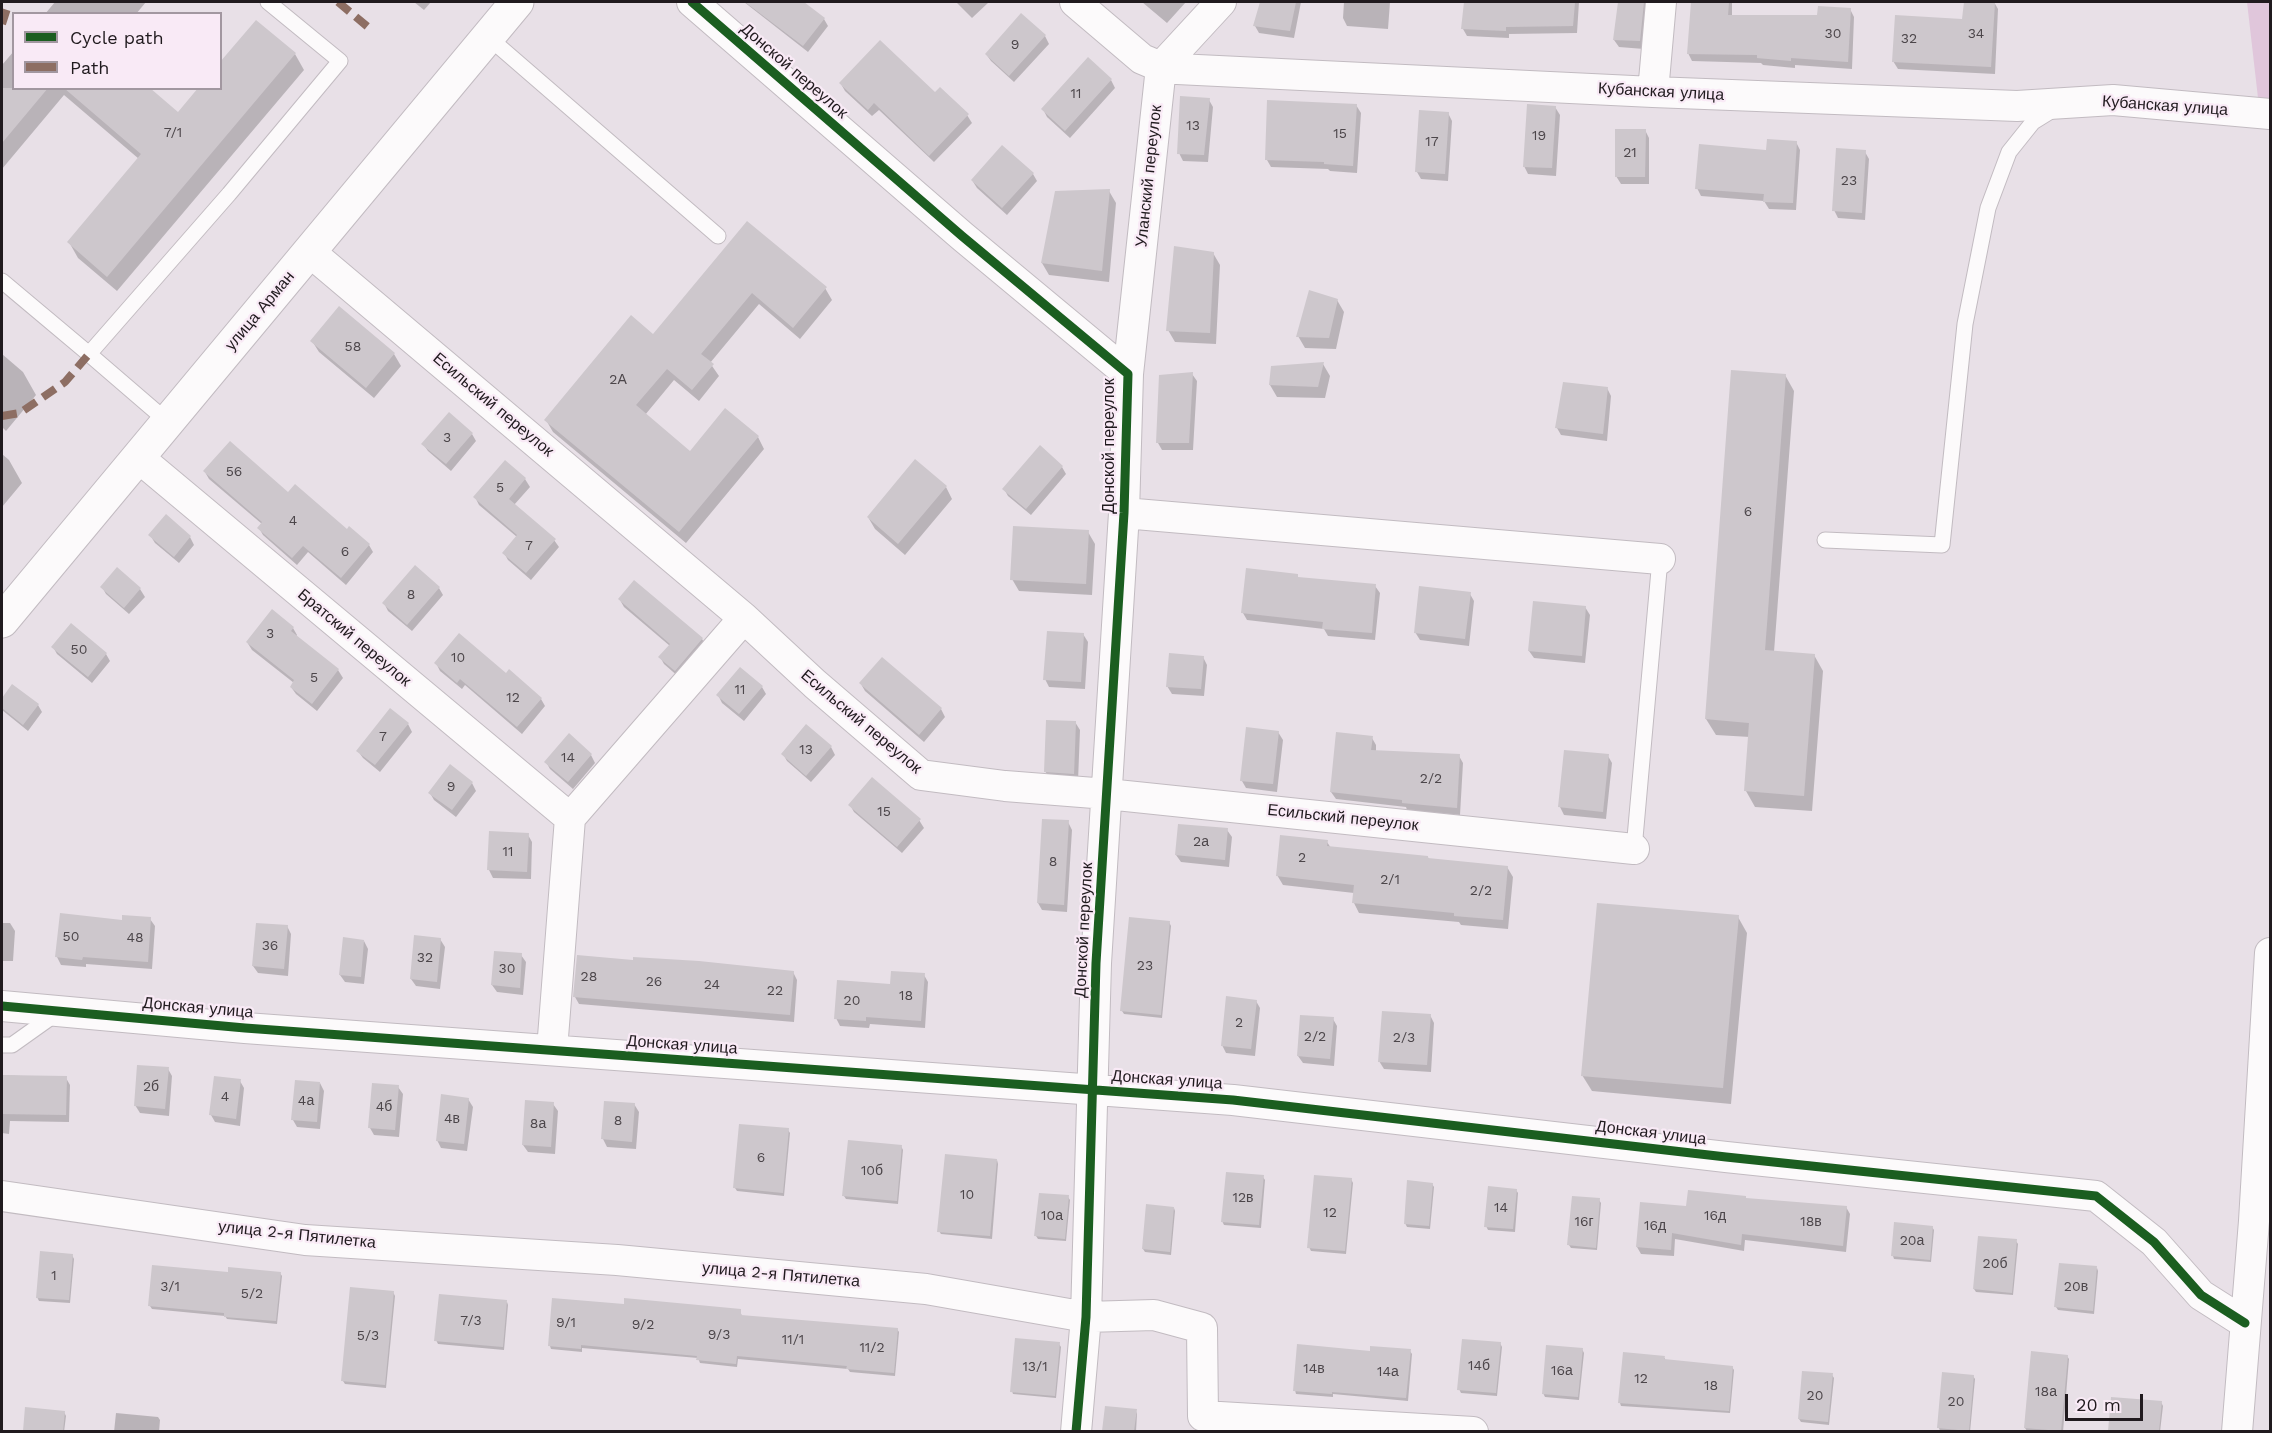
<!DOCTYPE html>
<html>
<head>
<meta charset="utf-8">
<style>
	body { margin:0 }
	#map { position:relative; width:2272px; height:1433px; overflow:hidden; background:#e8e0e7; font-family:"Work Sans",sans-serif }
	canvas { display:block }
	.frame { position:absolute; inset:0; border:3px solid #201a1e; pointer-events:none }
	.legend { position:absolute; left:12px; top:12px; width:210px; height:78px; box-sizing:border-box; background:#f9eaf6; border:2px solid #a297a0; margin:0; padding:8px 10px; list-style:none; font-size:18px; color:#201a1e }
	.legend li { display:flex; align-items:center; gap:12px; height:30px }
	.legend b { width:30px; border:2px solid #a297a0 }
	.scale { position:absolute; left:2065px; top:1394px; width:78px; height:27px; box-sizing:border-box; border:3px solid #201a1e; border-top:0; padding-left:8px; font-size:18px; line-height:21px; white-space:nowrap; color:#201a1e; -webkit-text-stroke:4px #f9eaf6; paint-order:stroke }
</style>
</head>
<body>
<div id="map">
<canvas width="2272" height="1433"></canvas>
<div class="frame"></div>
<ul class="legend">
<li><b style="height:8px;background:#1b5e20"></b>Cycle path</li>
<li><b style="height:8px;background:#8d6e63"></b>Path</li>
</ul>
<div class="scale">20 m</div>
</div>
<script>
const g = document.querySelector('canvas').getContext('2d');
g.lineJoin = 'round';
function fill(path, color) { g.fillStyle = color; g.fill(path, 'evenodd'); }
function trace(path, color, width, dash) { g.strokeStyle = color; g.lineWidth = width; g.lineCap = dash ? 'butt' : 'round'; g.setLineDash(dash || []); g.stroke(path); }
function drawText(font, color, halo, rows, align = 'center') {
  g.font = font + ' "Work Sans",sans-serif'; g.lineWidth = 4.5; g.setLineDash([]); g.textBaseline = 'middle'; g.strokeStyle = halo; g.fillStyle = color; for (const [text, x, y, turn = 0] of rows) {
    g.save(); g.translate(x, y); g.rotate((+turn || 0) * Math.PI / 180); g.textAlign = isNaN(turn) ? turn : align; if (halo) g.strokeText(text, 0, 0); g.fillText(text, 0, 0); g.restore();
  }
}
fill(new Path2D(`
	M2247 2H2270V100L2258 98Z`), '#e0c6db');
fill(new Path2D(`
	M55 2H146L136 14H45Z
	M414 2H431L424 10Z
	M744 2H801L824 19 828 26 808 52Z
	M956 2H989L972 18Z
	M1142 2H1186L1167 23Z
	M1261 2H1301L1294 38 1259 33 1255 26Z
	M1344 2H1390L1388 29 1347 26 1343 18Z
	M1465 2H1579L1577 33 1509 34V38L1467 36 1463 29Z
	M1620 2H1651L1644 49 1619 47 1614 40Z
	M1692 2H1732V17L1819 16 1850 9 1854 17 1852 69 1795 65V68L1763 65 1761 63 1692 61 1688 53Z
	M1965 2H1994L1998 9 1995 74 1898 69 1893 61 1963 21Z
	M1021 15 1045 36 1049 44 1014 82 991 61 986 54Z
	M14 51V88H147L178 115 220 88 295 54 304 70 117 291 78 258 69 242 139 159 64 95 2 169V65Z
	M1111 80 1115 88 1070 138 1047 117 1043 109Z
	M841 84 935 94 967 115 972 123 934 162 879 110 872 116 845 91Z
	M1209 100 1213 107 1208 162 1183 161 1179 153Z
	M1356 105 1361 113 1357 173 1330 171 1328 169 1271 167 1267 160Z
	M1555 107 1560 115 1556 176 1528 174 1524 166Z
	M1448 113 1452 121 1448 181 1421 179 1417 172Z
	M1645 130 1649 138V184H1621L1616 176Z
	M1796 142 1800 150 1796 210 1769 209 1764 201 1701 196 1697 188Z
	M1865 152 1869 159 1865 220 1838 218 1834 210Z
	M1033 174 1037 181 1007 215 977 188 972 180Z
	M1109 191 1116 203 1109 282 1049 275 1042 263 1056 192Z
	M747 223 825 288 832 300 800 339 759 304 710 363 719 376 699 401 674 380 645 415 691 453 758 437 764 449 686 543 553 432 546 420 653 336Z
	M1213 253 1220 265 1216 344 1175 342 1168 330Z
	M1337 300 1344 312 1336 349 1305 348 1298 336Z
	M312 341 394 354 401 366 374 398 319 352Z
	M2 354 23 372 36 395 6 431 2 427Z
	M1323 364 1330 376 1325 398 1277 397 1270 385 1272 368Z
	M1192 374 1197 381 1193 450H1162L1158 443Z
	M1785 375 1794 391 1774 652 1814 655 1823 671 1812 811 1755 807 1746 791 1750 737 1716 735 1706 719Z
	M1607 388 1611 396 1607 441 1561 435 1557 428Z
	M472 434 476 441 451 471 428 451 423 444Z
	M2 454 9 460 22 483 2 507Z
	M505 462 525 479 530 487 514 505 554 540 559 547 531 580 508 560 504 553 517 537 479 505 475 497Z
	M1062 467 1066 474 1031 515 1008 496 1004 489Z
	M205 472 288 494 369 545 373 552 346 585 308 552 297 565 263 535 259 528 262 524 209 479Z
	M946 487 952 499 905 555 875 529 868 517Z
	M166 516 190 537 194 545 179 563 155 543 150 535Z
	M1088 532 1095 544 1092 595 1019 591 1012 579Z
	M117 569 140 589 145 597 129 614 106 594 102 587Z
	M1297 575 1299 579 1375 586 1380 593 1375 640 1328 636 1324 629 1247 620 1243 613Z
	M635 582 702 639 707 647 680 678 664 664 660 657 670 646 624 607 620 600Z
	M439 588 443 595 412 631 388 611 384 603Z
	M1470 594 1474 601 1469 646 1420 640 1415 632Z
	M1585 607 1590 615 1585 663 1534 658 1529 651Z
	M293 628 297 635 296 637 338 670 343 678 317 711 296 694 291 687 294 683 252 650 247 642Z
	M1083 634 1088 642 1085 689 1049 687 1045 679Z
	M53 647 106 654 110 661 92 683 57 654Z
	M1203 657 1207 665 1204 696 1172 694 1167 686Z
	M436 663 506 675 541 699 545 706 522 734 465 685 462 689 440 671Z
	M861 684 941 709 945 717 924 742 865 691Z
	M13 686 38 705 42 712 28 731 2 710V700Z
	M762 687 766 694 744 721 722 703 718 695Z
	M1075 722 1080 730 1078 781 1050 779 1045 771Z
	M408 724 412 732 380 772 363 758 358 751Z
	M1278 732 1283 740 1277 792 1246 788 1242 781Z
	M569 736 591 755 595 763 573 789 550 769 546 762Z
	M1372 738 1376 745V752L1459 756 1463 763 1460 815 1407 810 1406 807 1336 799 1331 792Z
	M831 747 835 755 811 782 787 761 783 754Z
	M1608 756 1612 763 1606 819 1564 815 1560 807Z
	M472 783 476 791 456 817 434 800 430 793Z
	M850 805 919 820 924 828 902 853 854 812Z
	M1068 822 1072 830 1067 912 1042 910 1038 903Z
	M1227 830 1232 837 1229 867 1181 862 1176 855Z
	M491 833 528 835 532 842 531 879 493 878 489 870Z
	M1327 842 1331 848 1428 857 1429 860 1507 867 1513 877 1508 929 1461 925 1459 922 1359 913 1354 903V893L1283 885 1277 875Z
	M1738 917 1747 933 1731 1104 1592 1091 1582 1075Z
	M150 919 155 926 152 969 86 964V967L61 965 57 957 123 922Z
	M1169 922 1171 926 1162 1018 1124 1014 1122 1011Z
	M2 923H10L15 931 13 961H2Z
	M287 926 291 934 288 976 258 973 253 966Z
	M440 939 445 947 440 989 416 986 411 979Z
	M364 941 368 949 364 984 345 982 340 975Z
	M521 955 526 962 523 995 497 992 492 985Z
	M634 961 793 972 797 980 794 1022 579 1004 575 997Z
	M924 975 928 982 925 1028 870 1024 869 1028 840 1026 836 1018 891 986Z
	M1256 1001 1260 1008 1255 1056 1226 1053 1222 1045Z
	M1430 1015 1434 1023 1431 1072 1384 1069 1379 1061Z
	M1333 1019 1337 1026 1334 1066 1303 1063 1298 1056Z
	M168 1069 172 1076 169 1116 140 1113 135 1105Z
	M2 1075 66 1078 70 1085 69 1122 10 1121 9 1134 2 1133Z
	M240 1081 244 1088 240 1126 215 1122 211 1115Z
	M320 1083 324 1091 320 1129 297 1127 293 1120Z
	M398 1087 403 1094 399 1137 374 1135 370 1128Z
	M468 1099 473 1107 467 1151 441 1148 437 1140Z
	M553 1104 558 1111 555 1154 528 1152 523 1145Z
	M634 1104 639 1112 636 1149 607 1147 603 1139Z
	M788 1130 790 1133 784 1196 737 1191 735 1188Z
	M901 1146 903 1150 898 1204 846 1199 844 1196Z
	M997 1160 998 1164 992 1239 941 1234 939 1231Z
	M1263 1177 1265 1180 1261 1228 1224 1225 1222 1221Z
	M1351 1179 1353 1183 1346 1254 1311 1251 1309 1247Z
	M1432 1184 1434 1187 1430 1229 1407 1227 1405 1223Z
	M1516 1190 1518 1193 1515 1232 1488 1230 1486 1226Z
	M1068 1197 1070 1200 1066 1241 1038 1239 1036 1236Z
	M1599 1200 1601 1203 1597 1250 1571 1248 1569 1245Z
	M1746 1200 1846 1207 1850 1214 1846 1252 1745 1240 1744 1251 1675 1239 1674 1256 1641 1254 1637 1247 1688 1208Z
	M1174 1208 1175 1211 1171 1255 1145 1252 1143 1249Z
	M1932 1227 1934 1230 1931 1262 1894 1259 1893 1256Z
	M2016 1241 2018 1244 2013 1295 1976 1292 1974 1289Z
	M72 1255 74 1259 70 1303 39 1301 37 1297Z
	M2097 1268 2098 1271 2094 1314 2058 1310 2056 1307Z
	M280 1273 282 1276 277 1324 227 1319 225 1316 152 1309 150 1306Z
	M393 1292 395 1296 386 1388 345 1384 343 1381Z
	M507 1302 508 1305 504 1350 438 1344 436 1340Z
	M740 1311 742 1316 897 1329 899 1332 895 1376 850 1372 848 1369 738 1359 737 1367 700 1363 698 1358 582 1348V1352L551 1349 550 1346Z
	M1500 1343 1502 1347 1497 1396 1461 1393 1459 1389Z
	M1059 1344 1061 1347 1056 1398 1013 1394 1012 1391Z
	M1582 1349 1584 1353 1579 1400 1545 1397 1543 1393Z
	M1410 1351 1412 1354 1408 1401 1333 1394V1397L1296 1394 1295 1390 1371 1352Z
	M2032 1353 2067 1356 2069 1359 2063 1432 2027 1431 2025 1428Z
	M1664 1357 1666 1361 1732 1367 1734 1370 1730 1413 1621 1406 1620 1403Z
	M1832 1375 1834 1378 1829 1425 1801 1422 1799 1419Z
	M1973 1376 1975 1379 1970 1432 1940 1431 1939 1428Z
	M2113 1398 2161 1402 2163 1406 2160 1432H2110Z
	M1106 1408 1136 1411 1137 1414 1136 1432H1104Z
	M26 1409 64 1412 66 1416 64 1432H24Z
	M116 1413 158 1417 160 1420 159 1432H114Z`), '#0003');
fill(new Path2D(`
	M745 2H804L825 18 803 46Z
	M1260 2H1296L1290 31 1253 26Z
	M1464 2H1575L1573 26 1506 27V31L1461 29Z
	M1618 2H1644L1640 41 1613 40Z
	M1691 2H1729L1728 15H1817L1818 6 1851 8 1848 62 1791 58V61L1757 58V55L1687 54Z
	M1964 2H1995L1991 67 1892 62 1895 15 1962 19Z
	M1021 13 1046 35 1009 76 985 54Z
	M256 20 296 53 107 277 67 242 141 154 64 88H150L178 112 198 88H220V62Z
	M880 40 935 92 940 87 969 114 929 156 874 103 868 110 839 83Z
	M1088 57 1112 79 1065 131 1041 109Z
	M2 88H48L2 143Z
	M1180 96 1210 98 1204 155 1177 154Z
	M1267 100 1357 104 1353 166 1324 164V162L1265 160Z
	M1527 104 1556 106 1552 168 1523 167Z
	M1419 110 1449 112 1445 174 1415 172Z
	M1615 129H1646L1645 177H1615Z
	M1767 139 1797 141 1793 203 1763 202 1764 194 1695 189 1699 144 1766 150Z
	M1002 145 1034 173 1002 208 971 180Z
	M1836 148 1866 150 1862 213 1832 211Z
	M1110 189 1102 271 1041 263 1055 191Z
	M747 221 827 287 793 328 752 293 701 354 714 364 692 390 667 369 636 405 690 451 725 408 759 436 679 532 544 420 631 315 653 334Z
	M1174 246 1214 252 1210 333 1166 331Z
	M1309 290 1338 299 1329 338 1296 337Z
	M339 306 395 353 366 388 310 341Z
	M1324 362 1318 387 1269 385 1271 366Z
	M1731 370 1786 374 1765 650 1815 654 1804 796 1744 791 1749 723 1705 719Z
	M1193 372 1189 443H1156L1159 375Z
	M1563 382 1608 387 1603 434 1555 428Z
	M449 412 473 433 446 464 421 444Z
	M230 441 288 492 295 484 347 529 349 526 370 544 341 578 303 546 292 558 257 528 262 522 203 471Z
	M1040 445 1063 466 1026 509 1002 489Z
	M915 459 947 486 898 544 867 517Z
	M505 460 526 478 509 499 556 539 526 573 502 553 517 535 473 497Z
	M166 514 191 536 174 557 148 535Z
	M1013 526 1089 530 1086 584 1010 580Z
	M415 565 440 587 407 625 382 603Z
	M117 567 141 588 124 608 100 587Z
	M1246 568 1298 574V577L1376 584 1372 633 1322 629 1323 622 1241 613Z
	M634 580 703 638 675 671 658 657 670 644 618 599Z
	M1419 586 1471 592 1465 639 1414 633Z
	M1533 601 1586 606 1582 656 1528 651Z
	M272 609 294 627 291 631 339 669 312 704 290 687 294 680 246 642Z
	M71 623 107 653 88 677 51 647Z
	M1047 631 1084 633 1081 682 1043 680Z
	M459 633 506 673 509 669 542 698 517 727 460 679 457 683 434 663Z
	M1169 653 1204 656 1201 689 1166 687Z
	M882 657 942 708 919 735 859 683Z
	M740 667 763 686 739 714 716 695Z
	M12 684 39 704 23 725 2 708V698Z
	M390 708 409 723 375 765 356 751Z
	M1046 720 1076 721 1074 774 1044 772Z
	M806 724 832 746 806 776 781 754Z
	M1246 727 1279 731 1273 784 1240 781Z
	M1336 732 1373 736 1371 750 1460 754 1457 808 1402 803V800L1330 792Z
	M569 733 592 754 568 782 544 762Z
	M1564 750 1609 754 1603 812 1558 807Z
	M450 764 473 782 452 810 428 793Z
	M872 777 921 819 897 847 848 805Z
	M1042 819 1069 820 1064 905 1037 903Z
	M1178 824 1228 828 1225 860 1175 855Z
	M489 831 529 833 527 872 487 870Z
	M1280 835 1328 840 1327 846 1428 856V858L1508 866 1503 920 1454 916V913L1352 903 1354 885 1276 876Z
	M1597 903 1739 915 1723 1088 1581 1076Z
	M60 913 122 920V915L151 917 148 962 83 957 82 960 55 957Z
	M1129 917 1170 921 1161 1015 1120 1011Z
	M256 923 288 925 284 969 252 966Z
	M414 935 441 938 437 982 410 979Z
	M343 937 364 940 361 977 339 975Z
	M494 951 522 953 520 988 491 985Z
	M577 955 633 960V957L699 961 794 971 790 1015 573 997Z
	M891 971 925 973 921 1021 866 1017V1021L834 1019 837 980 890 984Z
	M1226 996 1257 1000 1251 1049 1221 1046Z
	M1382 1011 1431 1014 1427 1065 1378 1062Z
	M1300 1015 1334 1017 1330 1059 1297 1056Z
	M137 1065 169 1067 165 1109 134 1106Z
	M2 1075 67 1076 66 1115 2 1114Z
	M214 1076 241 1079 236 1119 209 1115Z
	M295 1080 320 1082 317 1122 291 1120Z
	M372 1083 399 1085 395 1130 368 1128Z
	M441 1094 469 1098 464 1144 436 1141Z
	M525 1100 554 1102 551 1147 522 1145Z
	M604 1101 635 1103 632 1142 601 1139Z
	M739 1124 789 1128 783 1193 733 1188Z
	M848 1140 902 1145 897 1201 842 1196Z
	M945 1154 997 1159 990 1236 937 1232Z
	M1226 1172 1264 1175 1259 1225 1221 1222Z
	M1314 1175 1352 1178 1345 1251 1307 1248Z
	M1407 1180 1433 1183 1429 1226 1404 1224Z
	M1488 1186 1517 1189 1513 1229 1484 1227Z
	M1688 1190 1746 1196V1198L1847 1206 1843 1246 1742 1234 1741 1245 1672 1233 1671 1250 1636 1247 1640 1202 1686 1206Z
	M1039 1193 1069 1195 1065 1239 1034 1236Z
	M1572 1196 1600 1198 1596 1248 1567 1245Z
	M1146 1204 1174 1207 1170 1252 1142 1249Z
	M1894 1222 1933 1226 1930 1260 1891 1256Z
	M1978 1236 2017 1239 2012 1293 1973 1289Z
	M40 1251 73 1254 69 1300 36 1298Z
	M2059 1263 2097 1266 2093 1311 2054 1307Z
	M152 1265 228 1272V1267L281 1272 276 1321 224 1317V1313L148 1306Z
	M350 1287 394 1291 385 1385 341 1381Z
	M439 1294 507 1300 503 1347 434 1341Z
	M552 1298 624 1304V1298L741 1309V1315L898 1328 894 1373 846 1369 847 1366 737 1356 736 1364 696 1360 697 1356 581 1345V1349L548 1346Z
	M1015 1338 1060 1342 1055 1396 1010 1392Z
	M1462 1339 1501 1342 1496 1393 1457 1390Z
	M1297 1344 1370 1351V1346L1411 1349 1406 1398 1332 1392V1394L1293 1391Z
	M1546 1345 1583 1348 1578 1397 1542 1394Z
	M2031 1351 2068 1355 2061 1431 2024 1428Z
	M1623 1352 1665 1356 1664 1359 1733 1366 1729 1411 1618 1403Z
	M1802 1371 1833 1373 1828 1422 1798 1419Z
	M1942 1372 1974 1375 1969 1431 1937 1428Z
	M2111 1397 2162 1401 2159 1431H2108Z
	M1105 1406 1137 1409 1134 1431H1102Z
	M25 1407 65 1411 63 1431H23Z`), '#cdc7cc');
const lane = new Path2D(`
	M487 36 718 236
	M2 281 89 354
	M168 422 89 354 229 194 340 61 268 2
	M1825 540 1942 545 1965 324 1988 208 2009 152 2033 122 2054 109
	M1634 849 1660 559
	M2 1045H12L57 1013`);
const street = new Path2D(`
	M692 2 962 236 1128 374 1124 513 1096 963 1086 1317 1076 1432
	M1075 2 1142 59 1161 67 1177 69 1653 92 2017 106 2113 100 2270 114
	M1653 92 1661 2
	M310 252 744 618 815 684 921 775 1005 786 1107 794 1634 849
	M1128 374 1161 67 1221 2
	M139 458 570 818 744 618
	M1124 513 1660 559
	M2 1006 245 1028 1233 1100 1726 1157 2096 1196 2154 1242 2201 1295 2245 1323
	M552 1050 570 818
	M2 1196 305 1240 617 1260 926 1289 1086 1317 1154 1315 1202 1328 1203 1416 1473 1432
	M2237 1432 2254 1221 2270 953`);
const secondary = new Path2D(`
	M2 621 517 2`);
trace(lane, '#c2bbc1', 17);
trace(street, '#c2bbc1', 32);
trace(secondary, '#c2bbc1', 35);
trace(lane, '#fcfafb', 15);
trace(street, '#fcfafb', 30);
trace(secondary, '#fcfafb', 33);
trace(new Path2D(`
	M338 2 368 27
	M2 24 9 2
	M2 416 20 413 65 382 89 354`), '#8d6e63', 8, [15, 8]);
trace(new Path2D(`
	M692 2 962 236 1128 374 1124 513 1096 963 1086 1317 1076 1432
	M2 1006 245 1028 1233 1100 1726 1157 2096 1196 2154 1242 2201 1295 2245 1323`), '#1b5e20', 9);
drawText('14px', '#4c464a', null, [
	["30",1833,34],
	["34",1976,34],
	["32",1909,39],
	["9",1015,45],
	["11",1076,94],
	["13",1193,126],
	["7/1",173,133],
	["15",1340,134],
	["19",1539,136],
	["17",1432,142],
	["21",1630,153],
	["23",1849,181],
	["58",353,347],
	["2А",618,380],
	["3",447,438],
	["56",234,472],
	["5",500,488],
	["6",1748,512],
	["4",293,521],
	["7",529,546],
	["6",345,552],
	["8",411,595],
	["3",270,634],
	["50",79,650],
	["10",458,658],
	["5",314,678],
	["11",740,690],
	["12",513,698],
	["7",383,737],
	["13",806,750],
	["14",568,758],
	["2/2",1431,779],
	["9",451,787],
	["15",884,812],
	["2а",1201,842],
	["11",508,852],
	["2",1302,858],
	["8",1053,862],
	["2/1",1390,880],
	["2/2",1481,891],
	["50",71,937],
	["48",135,938],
	["36",270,946],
	["32",425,958],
	["23",1145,966],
	["30",507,969],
	["28",589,977],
	["26",654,982],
	["24",712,985],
	["22",775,991],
	["18",906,996],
	["20",852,1001],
	["2",1239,1023],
	["2/2",1315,1037],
	["2/3",1404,1038],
	["2б",151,1087],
	["4",225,1097],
	["4а",306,1101],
	["4б",384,1107],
	["4в",452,1119],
	["8",618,1121],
	["8а",538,1124],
	["6",761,1158],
	["10б",872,1171],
	["10",967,1195],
	["12в",1243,1198],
	["14",1501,1208],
	["12",1330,1213],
	["10а",1052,1216],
	["16д",1715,1216],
	["16г",1584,1222],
	["18в",1811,1222],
	["16д",1655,1226],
	["20а",1912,1241],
	["20б",1995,1264],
	["1",54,1276],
	["3/1",170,1287],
	["20в",2076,1287],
	["5/2",252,1294],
	["7/3",471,1321],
	["9/1",566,1323],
	["9/2",643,1325],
	["9/3",719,1335],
	["5/3",368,1336],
	["11/1",793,1340],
	["11/2",872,1348],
	["14б",1479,1366],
	["13/1",1035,1367],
	["14в",1314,1369],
	["16а",1562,1371],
	["14а",1388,1372],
	["12",1641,1379],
	["18",1711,1386],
	["18а",2046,1392],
	["20",1815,1396],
	["20",1956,1402]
]);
drawText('16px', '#201a1e', '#f9eaf6', [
	["Донской переулок",794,71,41],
	["Кубанская улица",1661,92,3],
	["Кубанская улица",2165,106,4],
	["Уланский переулок",1149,176,-84],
	["улица Арман",260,311,-50],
	["Есильский переулок",493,405,40],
	["Донской переулок",1109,446,-90],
	["Братский переулок",354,638,40],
	["Есильский переулок",861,722,40],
	["Есильский переулок",1343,818,6],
	["Донской переулок",1084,930,-87],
	["Донская улица",198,1008,5],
	["Донская улица",682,1045,4],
	["Донская улица",1167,1080,4],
	["Донская улица",1651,1133,7],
	["улица 2-я Пятилетка",297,1235,6],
	["улица 2-я Пятилетка",781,1275,5]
]);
</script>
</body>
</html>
